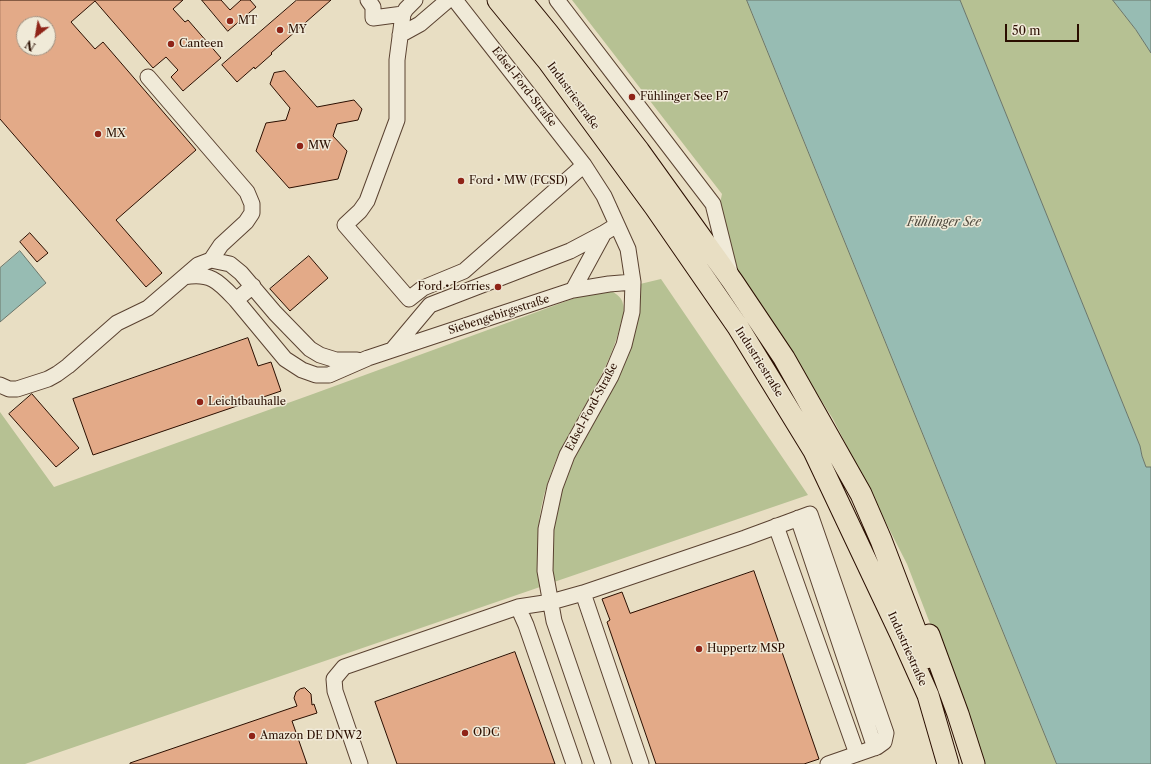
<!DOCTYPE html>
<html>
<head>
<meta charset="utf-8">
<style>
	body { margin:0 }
	#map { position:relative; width:1151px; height:764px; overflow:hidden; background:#e8dec3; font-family:"Libre Caslon Text",serif }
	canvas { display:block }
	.north { position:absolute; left:16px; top:16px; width:40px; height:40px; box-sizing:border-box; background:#f0ead8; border:1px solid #a19282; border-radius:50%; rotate:211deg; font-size:11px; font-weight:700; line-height:16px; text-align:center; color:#2a0e00 }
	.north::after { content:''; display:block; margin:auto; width:14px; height:18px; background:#8f2418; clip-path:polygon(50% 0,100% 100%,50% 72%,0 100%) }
	.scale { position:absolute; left:1005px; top:24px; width:74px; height:18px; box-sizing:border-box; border:2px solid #2a0e00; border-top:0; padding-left:5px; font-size:12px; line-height:14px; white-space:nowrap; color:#2a0e00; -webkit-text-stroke:3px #f0ead8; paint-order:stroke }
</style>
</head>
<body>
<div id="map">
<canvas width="1151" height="764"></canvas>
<div class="north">N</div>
<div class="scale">50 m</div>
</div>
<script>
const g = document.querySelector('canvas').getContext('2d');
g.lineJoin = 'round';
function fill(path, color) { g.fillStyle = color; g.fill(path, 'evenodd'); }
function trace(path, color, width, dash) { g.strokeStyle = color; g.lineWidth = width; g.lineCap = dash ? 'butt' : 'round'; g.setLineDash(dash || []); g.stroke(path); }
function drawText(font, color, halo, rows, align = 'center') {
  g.font = font + ' "Libre Caslon Text",serif'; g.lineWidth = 3; g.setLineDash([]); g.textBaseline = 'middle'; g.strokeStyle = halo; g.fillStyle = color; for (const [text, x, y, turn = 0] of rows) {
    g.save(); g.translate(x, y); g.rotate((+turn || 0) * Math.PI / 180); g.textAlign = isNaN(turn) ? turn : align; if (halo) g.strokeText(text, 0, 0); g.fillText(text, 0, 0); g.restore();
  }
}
fill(new Path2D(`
	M572 0H747L1057 764H977L953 683 907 564 833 419 788 347 734 266 719 208 722 194Z
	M960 0H1113L1136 30 1151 53V467H1146L1142 456 1140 446Z
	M661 279 808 495 554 582 552 564 553 528 562 490 574 459 587 434 640 284Z
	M606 288C613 292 622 296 623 304 625 310 623 317 621 322 611 368 582 407 562 448 556 458 552 471 548 482 536 516 536 551 540 587L25 764H0V412L54 487 313 394 575 298Z`), '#b6c193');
const water = new Path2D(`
	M747 0H960L1140 446 1142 456 1146 467H1151V764H1057Z
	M1113 0H1151V53L1136 30Z
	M20 251 46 283 0 322V268Z`);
fill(water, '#97bcb3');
trace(water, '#6b766b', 1);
const building = new Path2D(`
	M0 0H183L173 9 185 22 188 20 221 58 183 91 171 77 178 70 166 57 153 68 95 1 71 22 95 49 103 42 196 150 116 220 162 273 146 287 0 119ZM24 24H48V48H24Z
	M202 0H221L230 10 241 0H250L256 7 228 31Z
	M297 0H331L271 53 272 54 255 69 254 67 237 82 222 65Z
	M285 71 317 107 354 100 362 109 358 120 337 124 333 136 347 151 338 179 289 188 256 151 266 123 286 120 290 108 270 84 274 73Z
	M30 233 48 253 37 262 20 242Z
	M309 256 328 278 290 311 270 289Z
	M248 338 258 366 271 362 281 391 93 455 73 399Z
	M32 394 79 448 56 467 9 414Z
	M754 571 819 759 804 764H656L607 622 610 620 602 599 622 592 630 613Z
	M515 652 555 764H397L375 702Z
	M305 688 311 694 312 705 314 704 317 713 292 721 307 764H130V763L297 706 294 698 296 692 300 689Z`);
fill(building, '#e3aa88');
trace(building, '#2a0e00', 1);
const minor = new Path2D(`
	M368 0 373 7V18L403 14
	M415 0 406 9 403 14 397 60V120L367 201 360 211 345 225 409 299 423 288 464 271 584 165
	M455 0 584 165 604 196 628 249 633 282 632 312 624 345 611 376 567 455 555 487 546 529 545 571 554 621 603 764
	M557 0 713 204 730 272
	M400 35 420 24 448 0
	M148 77 247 192 252 204V213L246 222 221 245 211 260
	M184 277C211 272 219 282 236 300
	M253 286 236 300 285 359 302 370 316 375H329L368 358 573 290 609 284 633 282
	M573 290 604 233
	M393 349 430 305 570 251 604 233 617 225
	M0 385 9 389H17L48 379 57 374 68 366 117 323 148 308 198 265 211 260 230 264 241 273 275 313 310 349 320 355 336 360H357
	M798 518 875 748
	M776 526 857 754
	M583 593 745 538 810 514 886 733 884 742 877 747 828 764
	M518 607 526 625 574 764
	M360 764 335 691 334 679 344 667 518 607 551 602 583 593 641 764`);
const highway = new Path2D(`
	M498 0 548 61 655 207 738 327 814 451 902 637 928 695 948 764
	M521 0 548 33 639 151 733 282 784 358 861 494 881 540 926 658
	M929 635 958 714 974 764`);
trace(minor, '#5a4231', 17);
trace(highway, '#2a0e00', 23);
trace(minor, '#f0ead8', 15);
trace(highway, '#e8dec3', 21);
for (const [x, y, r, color] of [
	[230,21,4,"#8f2418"],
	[280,30,4,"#8f2418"],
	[171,44,4,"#8f2418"],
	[632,97,4,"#8f2418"],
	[98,134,4,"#8f2418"],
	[300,146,4,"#8f2418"],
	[461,181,4,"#8f2418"],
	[498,287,4,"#8f2418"],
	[200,402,4,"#8f2418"],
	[699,649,4,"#8f2418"],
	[465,733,4,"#8f2418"],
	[252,736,4,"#8f2418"]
]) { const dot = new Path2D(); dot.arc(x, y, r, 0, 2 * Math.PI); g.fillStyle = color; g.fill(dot); trace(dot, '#f0ead8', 1.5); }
drawText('11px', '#2a0e00', '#f0ead8', [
	["MT",238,21],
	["MY",288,30],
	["Canteen",179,44],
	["Fühlinger See P7",640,97],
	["MX",106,134],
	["MW",308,146],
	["Ford • MW (FCSD)",469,181],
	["Ford • Lorries",490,287,"right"],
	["Leichtbauhalle",208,402],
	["Huppertz MSP",707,649],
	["ODC",473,733],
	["Amazon DE DNW2",260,736]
], 'left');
drawText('11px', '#2a0e00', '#f0ead8', [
	["Edsel-Ford-Straße",524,87,52],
	["Industriestraße",573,96,54],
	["Siebengebirgsstraße",499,315,-18],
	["Industriestraße",759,362,58],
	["Edsel-Ford-Straße",592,407,-62],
	["Industriestraße",907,649,66]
]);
drawText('italic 12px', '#504b3f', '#f0ead8', [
	["Fühlinger See",944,223]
]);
</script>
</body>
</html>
